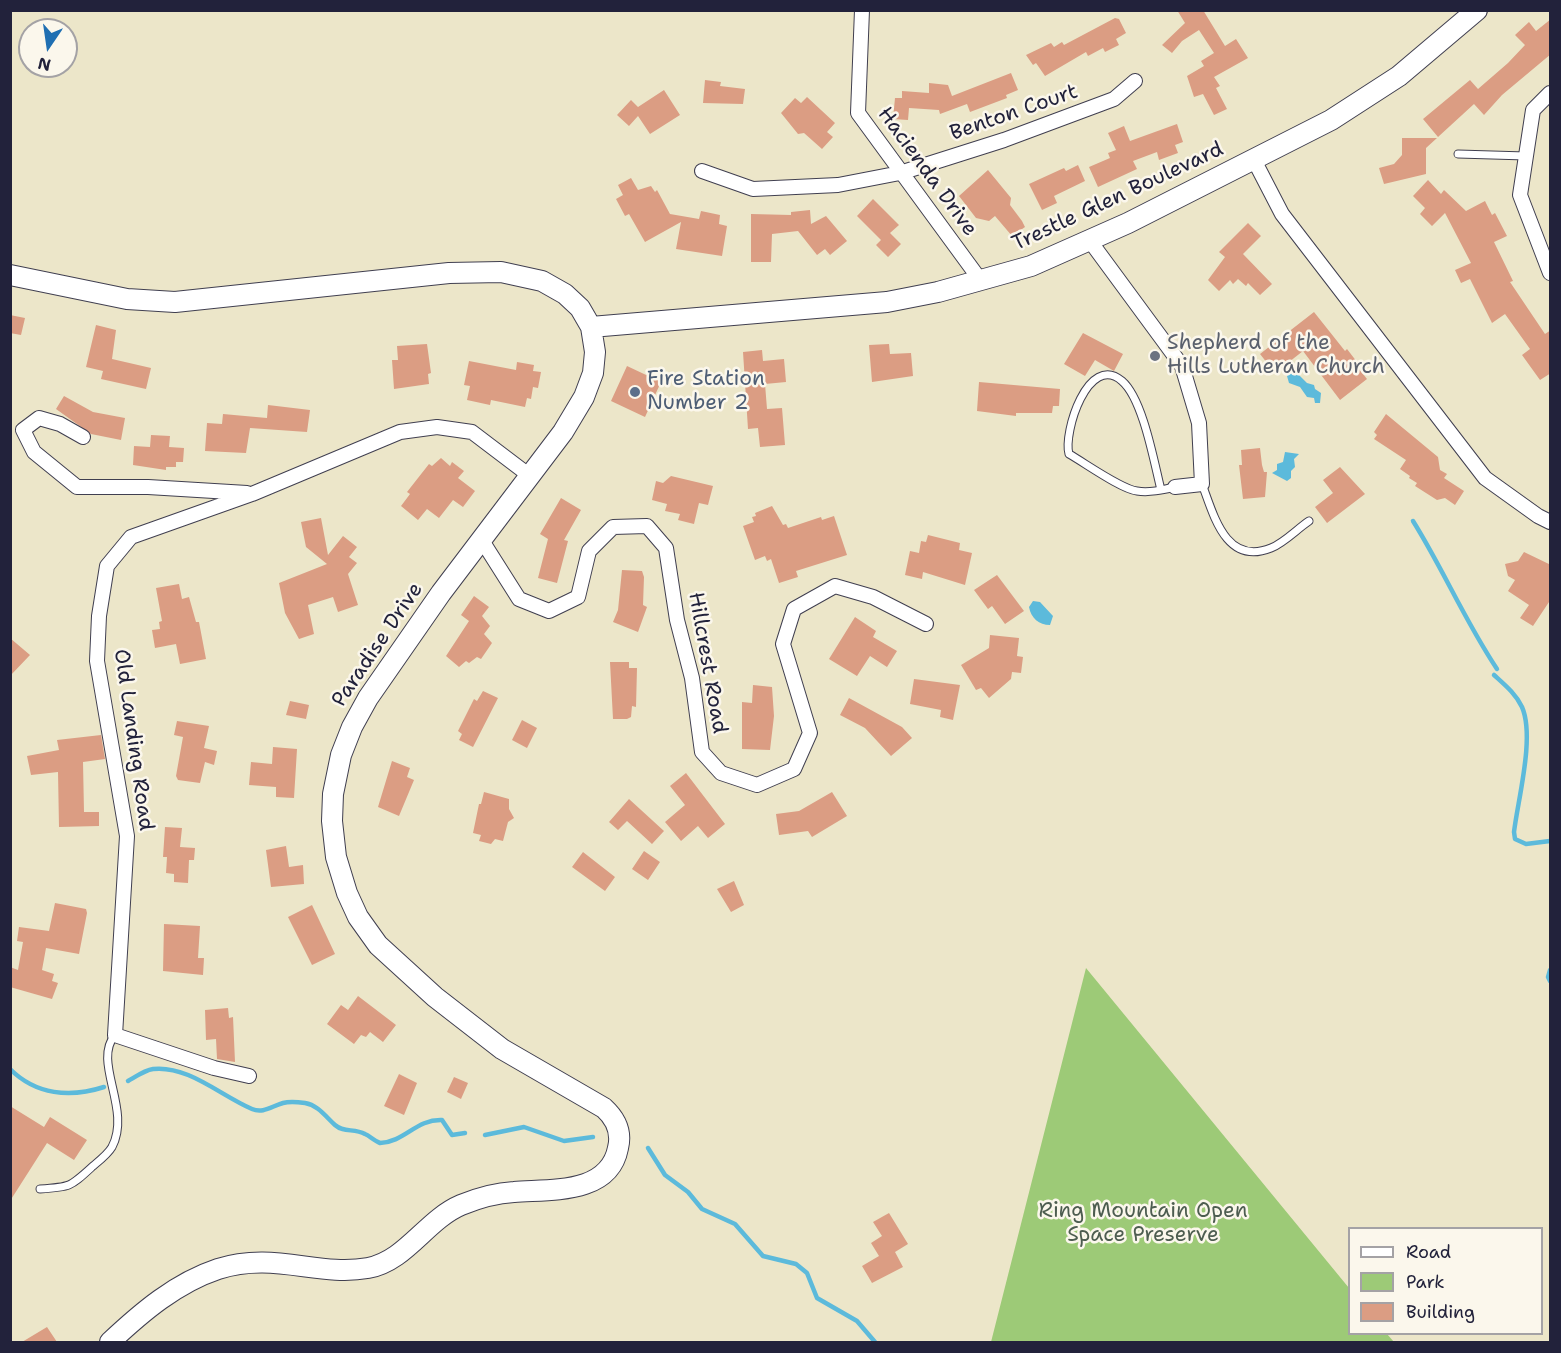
<!DOCTYPE html>
<html>
<head>
<meta charset="utf-8">
<style>
	body { margin:0 }
	#map { position:relative; width:1561px; height:1353px; overflow:hidden; background:#ece6c9; font-family:"Shantell Sans",sans-serif }
	canvas { display:block }
	.frame { position:absolute; inset:0; border:12px solid #22223b; pointer-events:none }
	.legend { position:absolute; left:1348px; top:1227px; width:195px; height:108px; box-sizing:border-box; background:#fbf7ec; border:2px solid #a4a2a5; margin:0; padding:8px 10px; list-style:none; font-size:18px; color:#22223b }
	.legend li { display:flex; align-items:center; gap:12px; height:30px }
	.legend b { width:30px; border:2px solid #a4a2a5 }
	.north { position:absolute; left:18px; top:18px; width:60px; height:60px; box-sizing:border-box; background:#fbf7ec; border:2px solid #a4a2a5; border-radius:50%; rotate:193deg; font-size:16px; font-weight:700; line-height:24px; text-align:center; color:#22223b }
	.north::after { content:''; display:block; margin:auto; width:21px; height:27px; background:#1f6fb2; clip-path:polygon(50% 0,100% 100%,50% 72%,0 100%) }
</style>
</head>
<body>
<div id="map">
<canvas width="1561" height="1353"></canvas>
<div class="frame"></div>
<ul class="legend">
<li><b style="height:8px;background:#fff"></b>Road</li>
<li><b style="height:16px;background:#9dca77"></b>Park</li>
<li><b style="height:16px;background:#db9d83"></b>Building</li>
</ul>
<div class="north">N</div>
</div>
<script>
const g = document.querySelector('canvas').getContext('2d');
g.lineJoin = 'round';
function fill(path, color) { g.fillStyle = color; g.fill(path, 'evenodd'); }
function trace(path, color, width, dash) { g.strokeStyle = color; g.lineWidth = width; g.lineCap = dash ? 'butt' : 'round'; g.setLineDash(dash || []); g.stroke(path); }
function drawText(font, color, halo, rows, align = 'center') {
  g.font = font + ' "Shantell Sans",sans-serif'; g.lineWidth = 5; g.setLineDash([]); g.textBaseline = 'middle'; g.strokeStyle = halo; g.fillStyle = color; for (const [text, x, y, turn = 0] of rows) {
    g.save(); g.translate(x, y); g.rotate((+turn || 0) * Math.PI / 180); g.textAlign = isNaN(turn) ? turn : align; if (halo) g.strokeText(text, 0, 0); g.fillText(text, 0, 0); g.restore();
  }
}
fill(new Path2D(`
	M1086 968 1349 1288 1350 1334H1387L1394 1342H991Z`), '#9dca77');
fill(new Path2D(`
	M1294 370 1307 383 1314 385 1315 389 1321 393 1320 403H1315L1314 398 1307 397 1300 387 1289 383 1287 376Z
	M1285 452 1299 454 1294 459 1295 467 1291 471V478L1287 481 1272 473 1277 470V464L1283 462Z
	M1033 601 1040 602 1053 616 1050 625C1039 625 1031 618 1029 607Z`), '#5cbadb');
trace(new Path2D(`
	M1413 521C1443 569 1465 621 1497 669
	M1494 675C1505 685 1516 694 1522 707 1535 737 1518 799 1514 832L1515 839 1526 844 1550 841
	M1550 970 1548 977 1550 981
	M10 1069C36 1095 70 1098 104 1087
	M128 1081C135 1077 145 1070 153 1069 188 1065 221 1096 252 1109 263 1114 272 1106 283 1103 290 1101 298 1102 305 1103 318 1105 326 1117 335 1125 344 1133 354 1128 365 1134 370 1136 374 1141 380 1143 405 1142 416 1119 442 1120L452 1135 465 1133
	M485 1135 524 1127 564 1141 593 1137
	M648 1148 665 1175 688 1192 702 1209 735 1224 763 1256 796 1264 807 1273 817 1298 857 1321 875 1342`), '#5cbadb', 4.5);
fill(new Path2D(`
	M1177 10H1203L1225 46 1236 39 1248 58 1214 77 1220 86 1216 88 1227 109 1214 115 1203 94 1194 97 1187 76 1204 66 1201 61 1214 53 1199 30 1182 41 1172 53 1162 45 1185 23Z
	M1115 18 1119 19 1126 33 1116 39 1119 45 1105 52 1103 48 1088 56 1086 52 1045 76 1036 63 1033 65 1026 55 1051 43 1054 47 1062 42 1064 45Z
	M1551 19V54L1502 95 1484 115 1474 104 1438 137 1423 119 1470 80 1478 89 1508 63 1525 45 1515 35 1529 22 1536 31Z
	M1011 73 1018 90 1006 95 1007 98 970 112 967 104 940 114 939 110 909 108 908 120 893 119 895 98H902V91L929 93V83L948 85 952 96Z
	M705 80 721 82 720 86 745 89 743 104 703 103Z
	M664 90 680 115 650 134 638 116 629 126 617 115 631 100 638 107Z
	M807 97 835 123 827 132 833 137 822 149 804 133 798 134 781 113 795 98 801 103Z
	M1177 124 1183 142 1175 145 1178 153 1159 160 1157 152 1133 161 1137 169 1098 187 1089 167 1110 158 1108 153 1116 150 1108 133 1124 126 1130 141Z
	M1402 138H1437L1426 148V174L1384 184 1379 168 1394 164 1402 155Z
	M1078 165 1085 181 1054 196 1057 203 1042 210 1029 184 1064 168 1066 171Z
	M988 170 1011 198 1010 205 1022 221 1025 227 1012 236 995 216 989 221 976 218 959 196Z
	M631 178 638 190 651 186 655 192 657 190 670 214 699 219 701 211 720 215 719 224 727 226 722 256 676 249 681 222 645 242 629 214 625 216 616 199 623 195 618 185Z
	M1428 180 1441 194 1444 190 1466 211 1485 201 1492 215 1495 213 1507 236 1494 242 1513 281 1510 282 1545 334 1551 330V373L1540 380 1522 355 1530 349 1505 314 1492 323 1470 279 1461 283 1455 270 1471 263 1445 213 1432 226 1420 214 1425 208 1413 196Z
	M873 199 899 225 890 233 901 244 888 257 876 245 881 240 857 216Z
	M810 210 811 224 826 216 847 241 830 255 825 249 817 255 798 231 772 234 771 262H751V214L791 215V212Z
	M1248 223 1261 236 1243 254 1272 284 1260 295 1248 283 1246 286 1238 279 1233 284 1230 280 1219 291 1208 280 1225 257 1219 252Z
	M1314 312 1345 351 1347 349 1357 362 1355 364 1367 379 1340 400 1303 351 1275 373 1260 354Z
	M10 315 25 318 21 335 10 333Z
	M96 325 116 330 112 359 151 368 146 389 101 379 103 371 86 367Z
	M1083 333 1123 354 1114 371 1095 360 1085 376 1064 364Z
	M427 344 431 373 428 374 429 384 394 389 392 360H398L397 346Z
	M889 344 890 354 911 353 913 376 872 382 869 345Z
	M762 350 763 361 784 359 786 382 765 384 767 409 782 408 785 445 760 447 758 428 748 429 743 352Z
	M469 361 516 370 517 362 534 365 533 371 541 372 538 388 533 387 531 399 527 398 525 407 491 400 490 405 467 400 470 386 464 385Z
	M627 366 661 382 645 417 611 401Z
	M979 382 1060 389 1059 406H1053L1052 413H1016V416L977 411Z
	M64 396 93 412 125 418 121 440 91 434 56 409Z
	M268 405 310 410 307 432 250 428 246 453 205 451 207 423 222 424 223 414 267 418Z
	M1386 414 1438 457 1440 470 1447 474 1444 478 1464 491 1455 505 1445 498 1437 500 1415 486 1417 483 1409 478 1410 476 1400 469 1406 460 1374 439 1377 435 1374 432Z
	M151 435 170 436 169 447 184 448 183 462H176V467H166V470L133 465 134 446 150 447Z
	M1260 448 1262 465 1264 472H1267L1265 497 1243 499 1239 465H1242L1241 450Z
	M441 458 450 466 452 462 464 471 458 478 475 491 463 507 453 500 439 518 427 509 418 520 401 506 410 494 407 492 429 464 432 466Z
	M1340 467 1365 494 1327 523 1315 507 1333 493 1323 480Z
	M671 476 713 486 708 505 699 503 694 524 678 520 680 514 665 511 667 504 652 500 656 481 663 483Z
	M561 498 581 510 564 540 568 541 557 583 538 578 548 539 540 534Z
	M772 506 783 525 786 524 788 528 821 517 822 520 834 516 847 555 796 571 798 577 779 583 771 559 767 561 765 556 755 560 743 526 754 522 752 517 756 516 755 513Z
	M321 518 328 555 343 536 357 547 349 557 357 563 348 574 358 605 338 612 333 597 308 605 314 634 299 639 285 613 279 583 327 564 306 547 301 522Z
	M928 535 960 543 959 550 972 553 965 585 923 572 922 579 905 575 910 551 919 553 921 541 926 542Z
	M1524 552 1551 565V599L1533 626 1520 618 1529 605 1508 591 1515 580 1508 576 1505 564 1518 561Z
	M622 570 642 571 644 577 643 605 647 607 638 632 613 622 618 610Z
	M997 575 1024 611 1005 624 992 606 988 609 974 590Z
	M179 584 182 599 189 597 196 622H199L206 659 180 664 176 644 155 648 152 630 160 629 159 622 162 621 156 588Z
	M474 596 489 607 482 616 490 626 484 634 492 643 481 659 477 657 469 663 466 661 459 667 446 656 469 621 461 615Z
	M855 617 876 631 873 637 897 651 887 667 870 656 857 676 829 659Z
	M990 635 1019 638 1017 656 1023 657 1021 673 1012 672 1011 679 989 698 981 688 976 690 961 665 989 648Z
	M10 638 30 655 10 676Z
	M610 662H629V668H637L636 707 632 706 631 717 627 719H613Z
	M914 679 960 685 953 720 940 717 941 710 910 704Z
	M753 685 772 687 774 716 770 750 742 749V702L752 703Z
	M483 691 498 698 473 747 459 740 462 734 458 731 474 699 477 701Z
	M849 698 902 727 912 738 891 756 865 728 840 715Z
	M290 701 309 705 306 719 286 715Z
	M522 720 537 728 527 748 512 740Z
	M177 721 209 726 204 748 217 751 214 765 205 762 200 783 178 780 176 776 183 737 174 735Z
	M101 735 105 759 83 762 84 812H99V826L59 827 58 772 31 775 27 756 59 750 57 740Z
	M273 747 297 749 294 798 276 797V787L249 785 251 762 272 764Z
	M392 761 410 768 407 777 414 780 399 816 378 807Z
	M686 773 725 824 708 838 698 826 681 841 665 822 685 805 670 786Z
	M484 792 509 799V809L514 818 508 822 503 841 495 839 491 844 479 841 481 835 473 833 479 804H481Z
	M832 792 847 816 812 837 808 831 779 835 776 814 799 811Z
	M629 799 664 831 652 844 627 821 618 830 609 822Z
	M165 827 182 828 180 847 195 848 194 860H189L188 883 174 882V874L166 873 167 857H163Z
	M286 846 289 867 303 865 304 884 271 887 266 850Z
	M644 851 660 862 648 880 632 869Z
	M583 852 615 877 605 891 572 867Z
	M734 881 744 905 731 912 717 889Z
	M55 903 86 909 87 913 79 954 46 948 42 970 54 974 52 981 58 983 52 999 10 987V967L18 970 23 942 17 941 19 927 49 931Z
	M312 905 335 954 312 965 288 917Z
	M164 924 200 926 198 958H204L203 975 163 971Z
	M358 996 396 1025 383 1042 370 1032 366 1037 361 1035 354 1044 327 1024 341 1005 348 1010Z
	M228 1008 229 1018 233 1017 235 1062 217 1059 216 1039 206 1040 205 1010Z
	M399 1074 417 1083 404 1115 384 1106Z
	M454 1077 468 1083 461 1099 447 1092Z
	M10 1106 44 1127 50 1117 87 1140 74 1160 47 1143 10 1201Z
	M889 1213 908 1244 895 1252 903 1267 872 1283 862 1266 879 1256 871 1243 882 1236 873 1222Z
	M47 1327 57 1342H22Z`), '#db9d83');
const lane = new Path2D(`
	M1458 154 1526 156
	M1202 484C1214 516 1226 566 1271 548 1284 543 1297 529 1309 521
	M1161 490C1154 462 1143 399 1122 381 1088 352 1063 433 1069 454 1085 463 1121 489 1137 491 1149 493 1162 490 1175 487
	M40 1189C71 1187 70 1187 93 1166 99 1161 108 1154 112 1147 132 1109 92 1062 115 1035`);
const street = new Path2D(`
	M862 10 858 113 981 281
	M1550 93 1533 110 1520 195 1550 273
	M1254 160 1282 214 1485 478 1538 516 1550 522
	M702 171 753 189 838 185 900 173 1004 140 1114 99 1135 81
	M1090 241 1182 366 1199 423 1202 484 1175 487
	M83 437 60 424 39 418 23 430 34 452 77 487H148L247 493
	M481 539 519 599 549 611 578 597 589 551 613 527 647 526 666 548 677 620 692 678 702 752 721 773 757 785 794 769 810 733 783 644 794 609 835 586 873 597 926 624
	M249 1076 214 1068 115 1035 127 836 97 661 99 616 107 566 131 537 252 494 400 432 437 427 472 432 530 476`);
const secondary = new Path2D(`
	M10 275 127 299 175 302 449 273 501 272 542 281 565 294 580 308 591 327 595 352 593 373 584 397 563 432 441 593 368 698 352 727 341 755 333 794 332 821 336 857 347 893 358 917 378 945 435 997 502 1049 604 1108C616 1119 622 1132 618 1148 609 1195 550 1189 514 1192 496 1193 478 1198 461 1205 426 1220 406 1261 368 1268 318 1277 274 1251 218 1269 176 1283 142 1312 110 1342
	M591 327 887 302 938 292 1031 266 1128 223 1331 120 1399 76 1477 10`);
trace(lane, '#403f50', 9);
trace(street, '#403f50', 16);
trace(secondary, '#403f50', 22);
trace(lane, '#fff', 7);
trace(street, '#fff', 14);
trace(secondary, '#fff', 20);
for (const [x, y, r, color] of [
	[1155,356,6,"#6b7280"],
	[635,392,6,"#5c6f8a"]
]) { const dot = new Path2D(); dot.arc(x, y, r, 0, 2 * Math.PI); g.fillStyle = color; g.fill(dot); trace(dot, '#fbf7ec', 2); }
drawText('21px', '#22223b', '#fbf7ec', [
	["Benton Court",1014,113,-19],
	["Hacienda Drive",927,172,54],
	["Trestle Glen Boulevard",1118,197,-25],
	["Paradise Drive",378,645,-56],
	["Hillcrest Road",707,663,80],
	["Old Landing Road",133,740,82]
]);
drawText('21px', '#5b616d', '#fbf7ec', [
	["Shepherd of the",1167,344],
	["Hills Lutheran Church",1167,368]
], 'left');
drawText('21px', '#4e5e75', '#fbf7ec', [
	["Fire Station",647,380],
	["Number 2",647,404]
], 'left');
drawText('21px', '#4d5d50', '#fbf7ec', [
	["Ring Mountain Open",1143,1212],
	["Space Preserve",1143,1236]
]);
</script>
</body>
</html>
